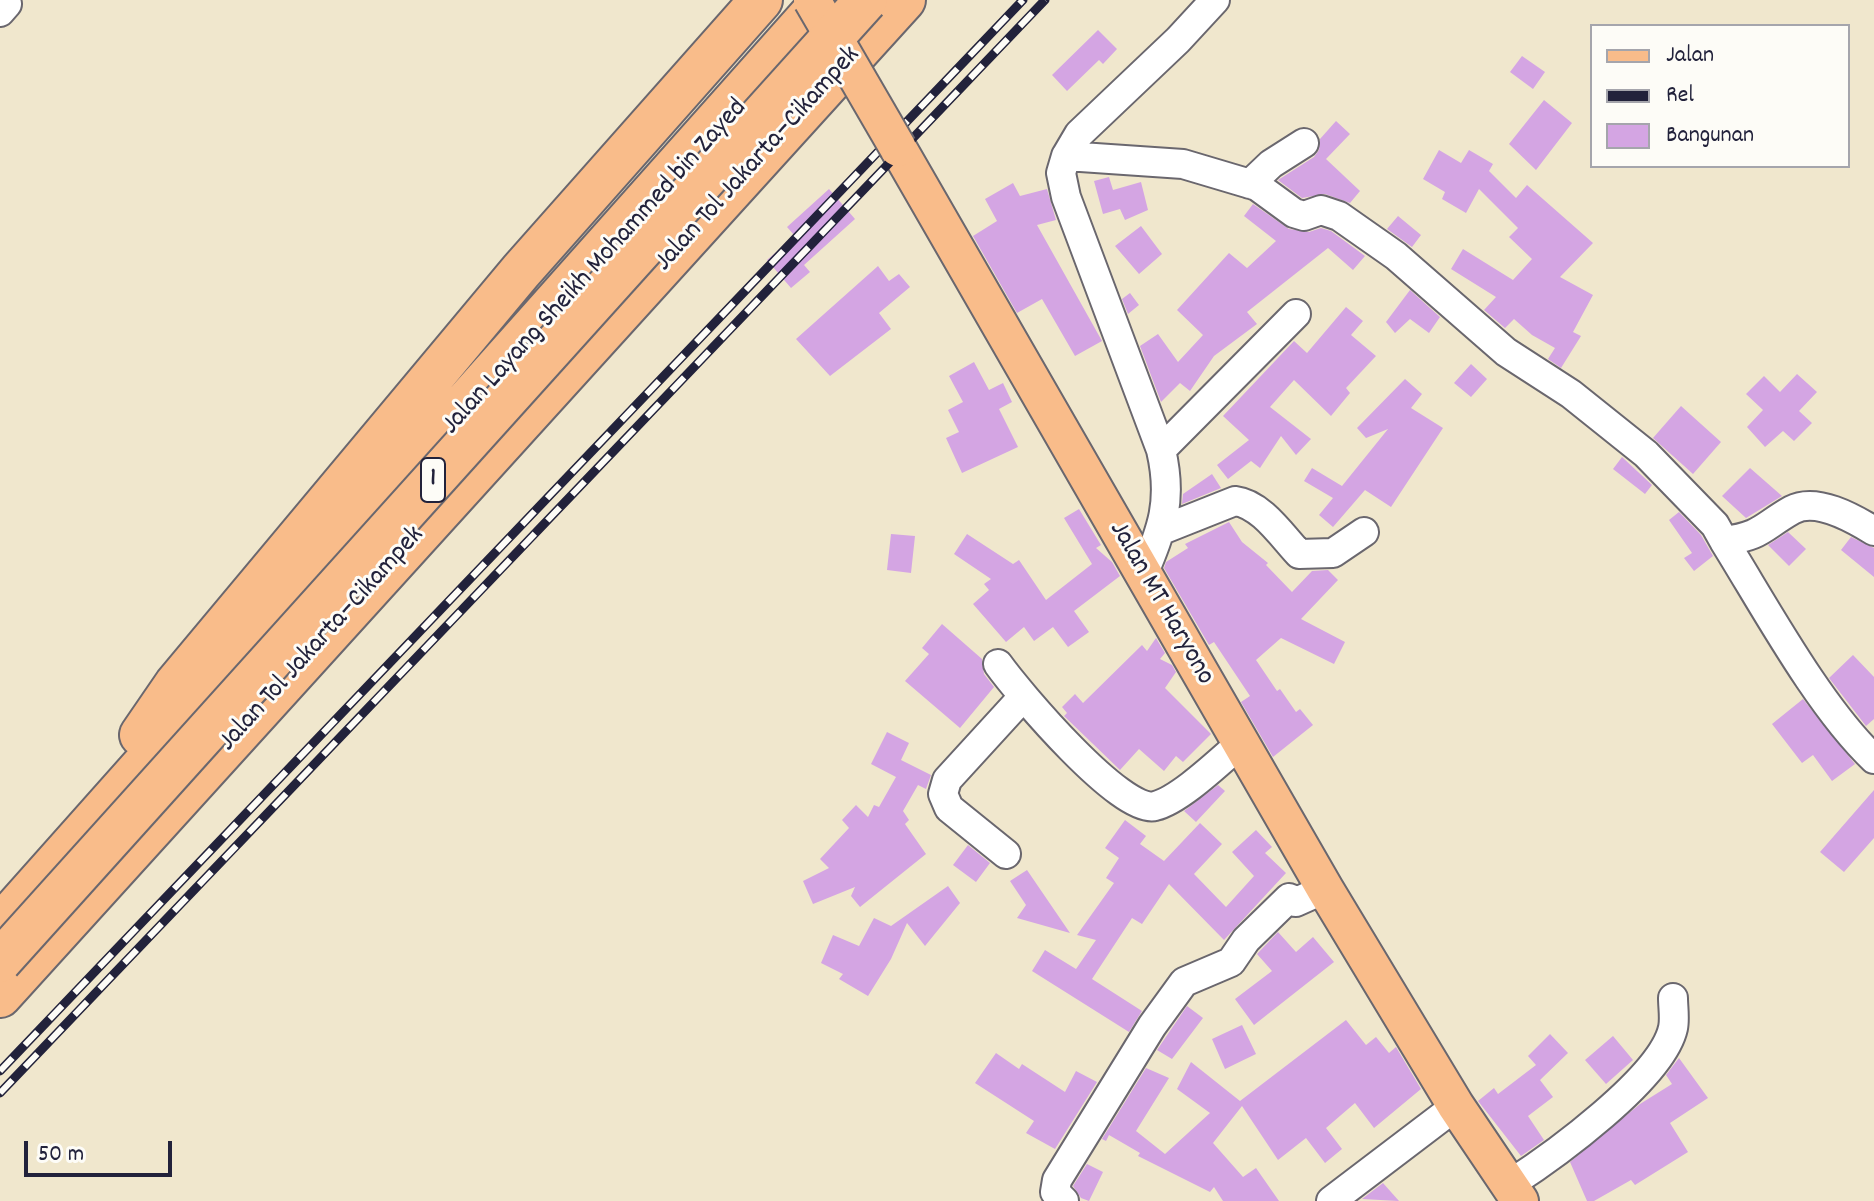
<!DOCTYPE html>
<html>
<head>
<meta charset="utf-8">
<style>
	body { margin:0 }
	#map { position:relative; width:1874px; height:1201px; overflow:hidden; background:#f0e7cd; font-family:Dekko,sans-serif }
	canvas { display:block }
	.legend { position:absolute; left:1590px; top:24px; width:260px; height:144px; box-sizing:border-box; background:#fdfcf7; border:2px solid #a5a5ac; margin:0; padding:10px 14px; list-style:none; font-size:24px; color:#22223b }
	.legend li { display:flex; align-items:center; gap:16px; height:40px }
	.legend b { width:40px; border:2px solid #a5a5ac }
	.scale { position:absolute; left:24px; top:1141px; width:148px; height:36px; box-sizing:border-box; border:4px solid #22223b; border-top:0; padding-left:10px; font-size:24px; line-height:28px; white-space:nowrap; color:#22223b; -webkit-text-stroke:6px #fdfcf7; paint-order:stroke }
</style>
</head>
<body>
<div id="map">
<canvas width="1874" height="1201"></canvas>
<ul class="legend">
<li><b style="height:10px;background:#f9bc8a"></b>Jalan</li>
<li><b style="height:10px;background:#22223b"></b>Rel</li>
<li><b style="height:22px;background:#d4a5e3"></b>Bangunan</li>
</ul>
<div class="scale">50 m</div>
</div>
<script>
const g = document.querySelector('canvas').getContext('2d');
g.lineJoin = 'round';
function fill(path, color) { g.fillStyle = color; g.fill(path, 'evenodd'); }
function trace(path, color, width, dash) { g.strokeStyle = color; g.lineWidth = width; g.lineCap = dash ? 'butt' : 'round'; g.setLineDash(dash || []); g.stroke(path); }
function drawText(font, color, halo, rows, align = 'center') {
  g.font = font + ' Dekko,sans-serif'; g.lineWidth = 6; g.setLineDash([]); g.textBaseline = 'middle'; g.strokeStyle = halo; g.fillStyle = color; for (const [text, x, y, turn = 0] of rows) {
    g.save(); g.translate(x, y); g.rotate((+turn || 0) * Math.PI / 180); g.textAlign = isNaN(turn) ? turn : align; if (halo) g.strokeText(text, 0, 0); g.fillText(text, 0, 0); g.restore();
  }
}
fill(new Path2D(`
	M1098 30 1117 49 1103 64 1099 60 1067 91 1052 75Z
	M1522 56 1545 72 1533 89 1510 72Z
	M1544 100 1572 123 1536 170 1509 144Z
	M1336 121 1350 134 1326 159 1360 191 1350 203 1325 194 1302 198 1278 180 1314 157 1319 150 1320 139Z
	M1439 150 1461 163 1469 150 1493 164 1489 171 1516 198 1527 185 1593 243 1560 277 1593 295 1573 332 1581 336 1561 368 1548 359 1555 348 1532 335 1514 319 1505 328 1484 310 1496 297 1451 269 1463 249 1513 280 1532 259 1509 237 1518 228 1479 189 1466 213 1442 199 1445 192 1423 179Z
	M1109 177 1113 190 1141 182 1148 210 1125 220 1120 209 1103 214 1094 181Z
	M1013 183 1020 196 1047 189 1056 220 1037 225 1102 341 1075 356 1042 299 1017 313 973 236 997 221 985 199Z
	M829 189 855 219 804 265 810 272 791 288 767 260 795 236 787 227Z
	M1253 204 1289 229 1309 232 1321 228 1331 231 1365 256 1353 270 1328 248 1247 312 1257 324 1214 356 1190 391 1180 383 1161 402 1140 346 1158 334 1178 362 1203 335 1177 310 1229 253 1247 268 1276 241 1244 216Z
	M1398 216 1421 235 1412 247 1387 229Z
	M1141 226 1162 254 1139 274 1115 246Z
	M878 266 889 281 899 274 910 287 879 313 891 329 830 376 796 339Z
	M1410 290 1440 317 1429 333 1410 319 1395 333 1386 322Z
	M1130 293 1139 305 1128 314 1122 299Z
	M1346 307 1363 321 1351 335 1376 356 1346 388 1350 393 1331 416 1294 380 1270 407 1311 439 1296 455 1281 436 1260 468 1251 461 1228 479 1217 465 1249 440 1223 416 1294 341 1307 353Z
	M974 362 989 390 1003 383 1012 402 999 409 1018 447 962 473 946 438 959 432 948 410 963 402 949 376Z
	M1471 364 1487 379 1471 397 1454 383Z
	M1797 374 1817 392 1799 411 1812 423 1794 441 1783 431 1765 447 1747 427 1763 410 1746 394 1764 376 1780 392Z
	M1405 379 1422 394 1411 408 1443 428 1391 507 1365 490 1333 527 1319 515 1333 498 1304 481 1312 468 1342 486 1388 429 1366 438 1357 428Z
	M1681 406 1721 442 1693 474 1653 438Z
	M1622 457 1652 485 1645 494 1613 469Z
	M1750 468 1782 496 1746 518 1722 496Z
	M1212 474 1221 488 1182 504 1183 494Z
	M1079 509 1101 545 1096 548 1112 562 1120 576 1074 611 1089 632 1068 647 1053 627 1034 641 1024 627 1006 642 973 604 989 590 984 584 991 579 954 554 967 534 1013 564 1019 560 1046 600 1092 564 1064 518Z
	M1679 512 1701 535 1713 556 1694 571 1684 558 1692 553 1669 520Z
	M1229 522 1242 542 1268 563 1266 565 1292 592 1312 571 1328 570 1338 580 1301 619 1345 642 1334 664 1281 638 1256 660 1277 691 1280 689 1296 712 1300 709 1313 725 1273 757 1241 702 1250 696 1214 642 1209 645 1164 568 1166 562 1188 548 1185 544Z
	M1788 532 1806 549 1789 566 1768 545Z
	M891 534 915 536 911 573 887 570Z
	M1851 537 1874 548V577L1841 550Z
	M942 624 982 659 984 674 994 687 960 728 905 681 929 654 922 648Z
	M1156 638 1165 653 1160 659 1172 665 1176 672 1165 688 1211 734 1183 762 1176 756 1164 771 1139 749 1120 770 1064 716 1067 713 1062 707 1075 694 1083 703 1142 645 1147 651Z
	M1853 655 1874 677V719L1866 726 1829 678Z
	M1803 699 1855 764 1832 781 1813 755 1802 763 1772 724Z
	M887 732 909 743 901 760 931 775 926 789 918 785 903 811 909 820 905 824 926 854 860 907 851 896 855 887 813 904 803 881 829 868 820 859 849 828 842 820 856 805 868 817 874 805 879 807 896 777 871 764Z
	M1218 785 1225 791 1196 822 1184 811Z
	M1874 790V838L1844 872 1820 852Z
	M1125 820 1146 836 1140 844 1164 861 1200 823 1222 844 1194 874 1226 907 1254 876 1232 852 1256 830 1272 847 1265 853 1286 873 1224 940 1169 884 1142 924 1132 918 1092 979 1142 1011 1129 1032 1032 971 1045 950 1076 969 1096 940 1077 935 1114 883 1106 878 1119 858 1105 848Z
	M968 845 990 863 976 882 953 865Z
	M1027 870 1070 933 1017 918 1026 905 1010 881Z
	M948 886 960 903 925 946 907 923 891 959 868 996 839 979 843 974 821 963 833 935 859 946 874 918 891 926Z
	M1278 932 1296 952 1313 937 1334 962 1254 1025 1235 999 1272 971 1257 954Z
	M1187 1006 1203 1018 1172 1059 1157 1050Z
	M1346 1020 1366 1045 1376 1037 1389 1053 1396 1047 1421 1089 1374 1128 1355 1103 1326 1128 1342 1149 1325 1163 1306 1138 1278 1160 1242 1106 1213 1143 1243 1177 1256 1168 1279 1201H1223L1214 1187 1210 1192 1138 1156 1140 1153 1109 1135 1106 1141 1102 1139 1146 1068 1169 1078 1136 1131 1165 1154 1210 1113 1177 1089 1191 1062 1240 1101Z
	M1242 1025 1256 1054 1225 1069 1212 1039Z
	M1550 1034 1568 1053 1540 1080 1553 1097 1528 1116 1544 1140 1521 1156 1478 1101 1494 1088 1498 1094 1536 1065 1528 1056Z
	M1613 1036 1633 1060 1606 1084 1585 1060Z
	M996 1053 1019 1069 1022 1064 1065 1092 1076 1071 1097 1082 1055 1149 1026 1133 1034 1121 975 1083Z
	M1679 1058 1708 1098 1670 1123 1688 1152 1635 1185 1631 1180 1594 1201H1587L1570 1162 1640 1104 1672 1084 1666 1075Z
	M1087 1164 1103 1172 1089 1201 1081 1198 1073 1186Z
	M1383 1183 1399 1201 1362 1199Z`), '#d4a5e3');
const minor = new Path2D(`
	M0 12 7 4
	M1066 156 1183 164 1257 186 1294 213 1304 216 1321 210 1339 216 1396 256 1506 352 1571 394 1646 454 1715 525 1724 541C1762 536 1762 527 1792 510 1816 497 1853 518 1874 531
	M1250 184 1271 164 1304 143
	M1161 450 1296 314
	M1162 530 1235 501C1261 504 1282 536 1299 554L1333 553 1364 532
	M1724 541C1765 607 1819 707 1874 759
	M1143 575C1162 529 1173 501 1161 450L1066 197 1061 173 1066 156 1079 134 1178 40 1215 0
	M998 664C1018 692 1122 815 1155 806 1180 800 1220 761 1240 744
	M1006 854 949 808 943 794 947 780 1022 698
	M1510 1184C1552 1157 1662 1078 1673 1028 1675 1019 1673 1007 1673 998
	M1064 1201 1055 1192 1057 1180 1152 1026 1184 982 1231 962 1246 940 1289 898 1296 902 1325 889
	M1331 1201 1456 1106`);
const major = new Path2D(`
	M898 148 1325 889 1456 1106 1520 1201`);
const highway = new Path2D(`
	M141 735 176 684 521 271 761 0
	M0 926 824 0
	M0 996 904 0`);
trace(minor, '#6a676e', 32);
trace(major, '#6a676e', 40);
trace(highway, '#6a676e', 46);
trace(minor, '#fff', 28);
trace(major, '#f9bc8a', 36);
trace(highway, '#f9bc8a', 42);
const rail = new Path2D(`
	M0 1071 1023 0
	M0 1093 1045 0`);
trace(rail, '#22223b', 9);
trace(rail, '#fdfcf7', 6, [18]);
const majorBridge = new Path2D(`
	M812 0 898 148`);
const highwayBridge = new Path2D(`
	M0 961 866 0`);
trace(majorBridge, '#6a676e', 40, []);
trace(highwayBridge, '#6a676e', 46, []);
trace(majorBridge, '#f9bc8a', 36);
trace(highwayBridge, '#f9bc8a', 42);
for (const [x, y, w] of [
	[433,480,24]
]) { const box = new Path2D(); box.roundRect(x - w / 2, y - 22, w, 44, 6); g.fillStyle = '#fdfcf7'; g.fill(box); trace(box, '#22223b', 2); }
drawText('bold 26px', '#22223b', null, [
	["1",433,480]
]);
drawText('28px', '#22223b', '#fdfcf7', [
	["Jalan Tol Jakarta–Cikampek",759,160,-48],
	["Jalan Layang Sheikh Mohammed bin Zayed",596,268,-48],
	["Jalan MT Haryono",1160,604,60],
	["Jalan Tol Jakarta–Cikampek",323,640,-48]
]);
</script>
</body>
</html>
